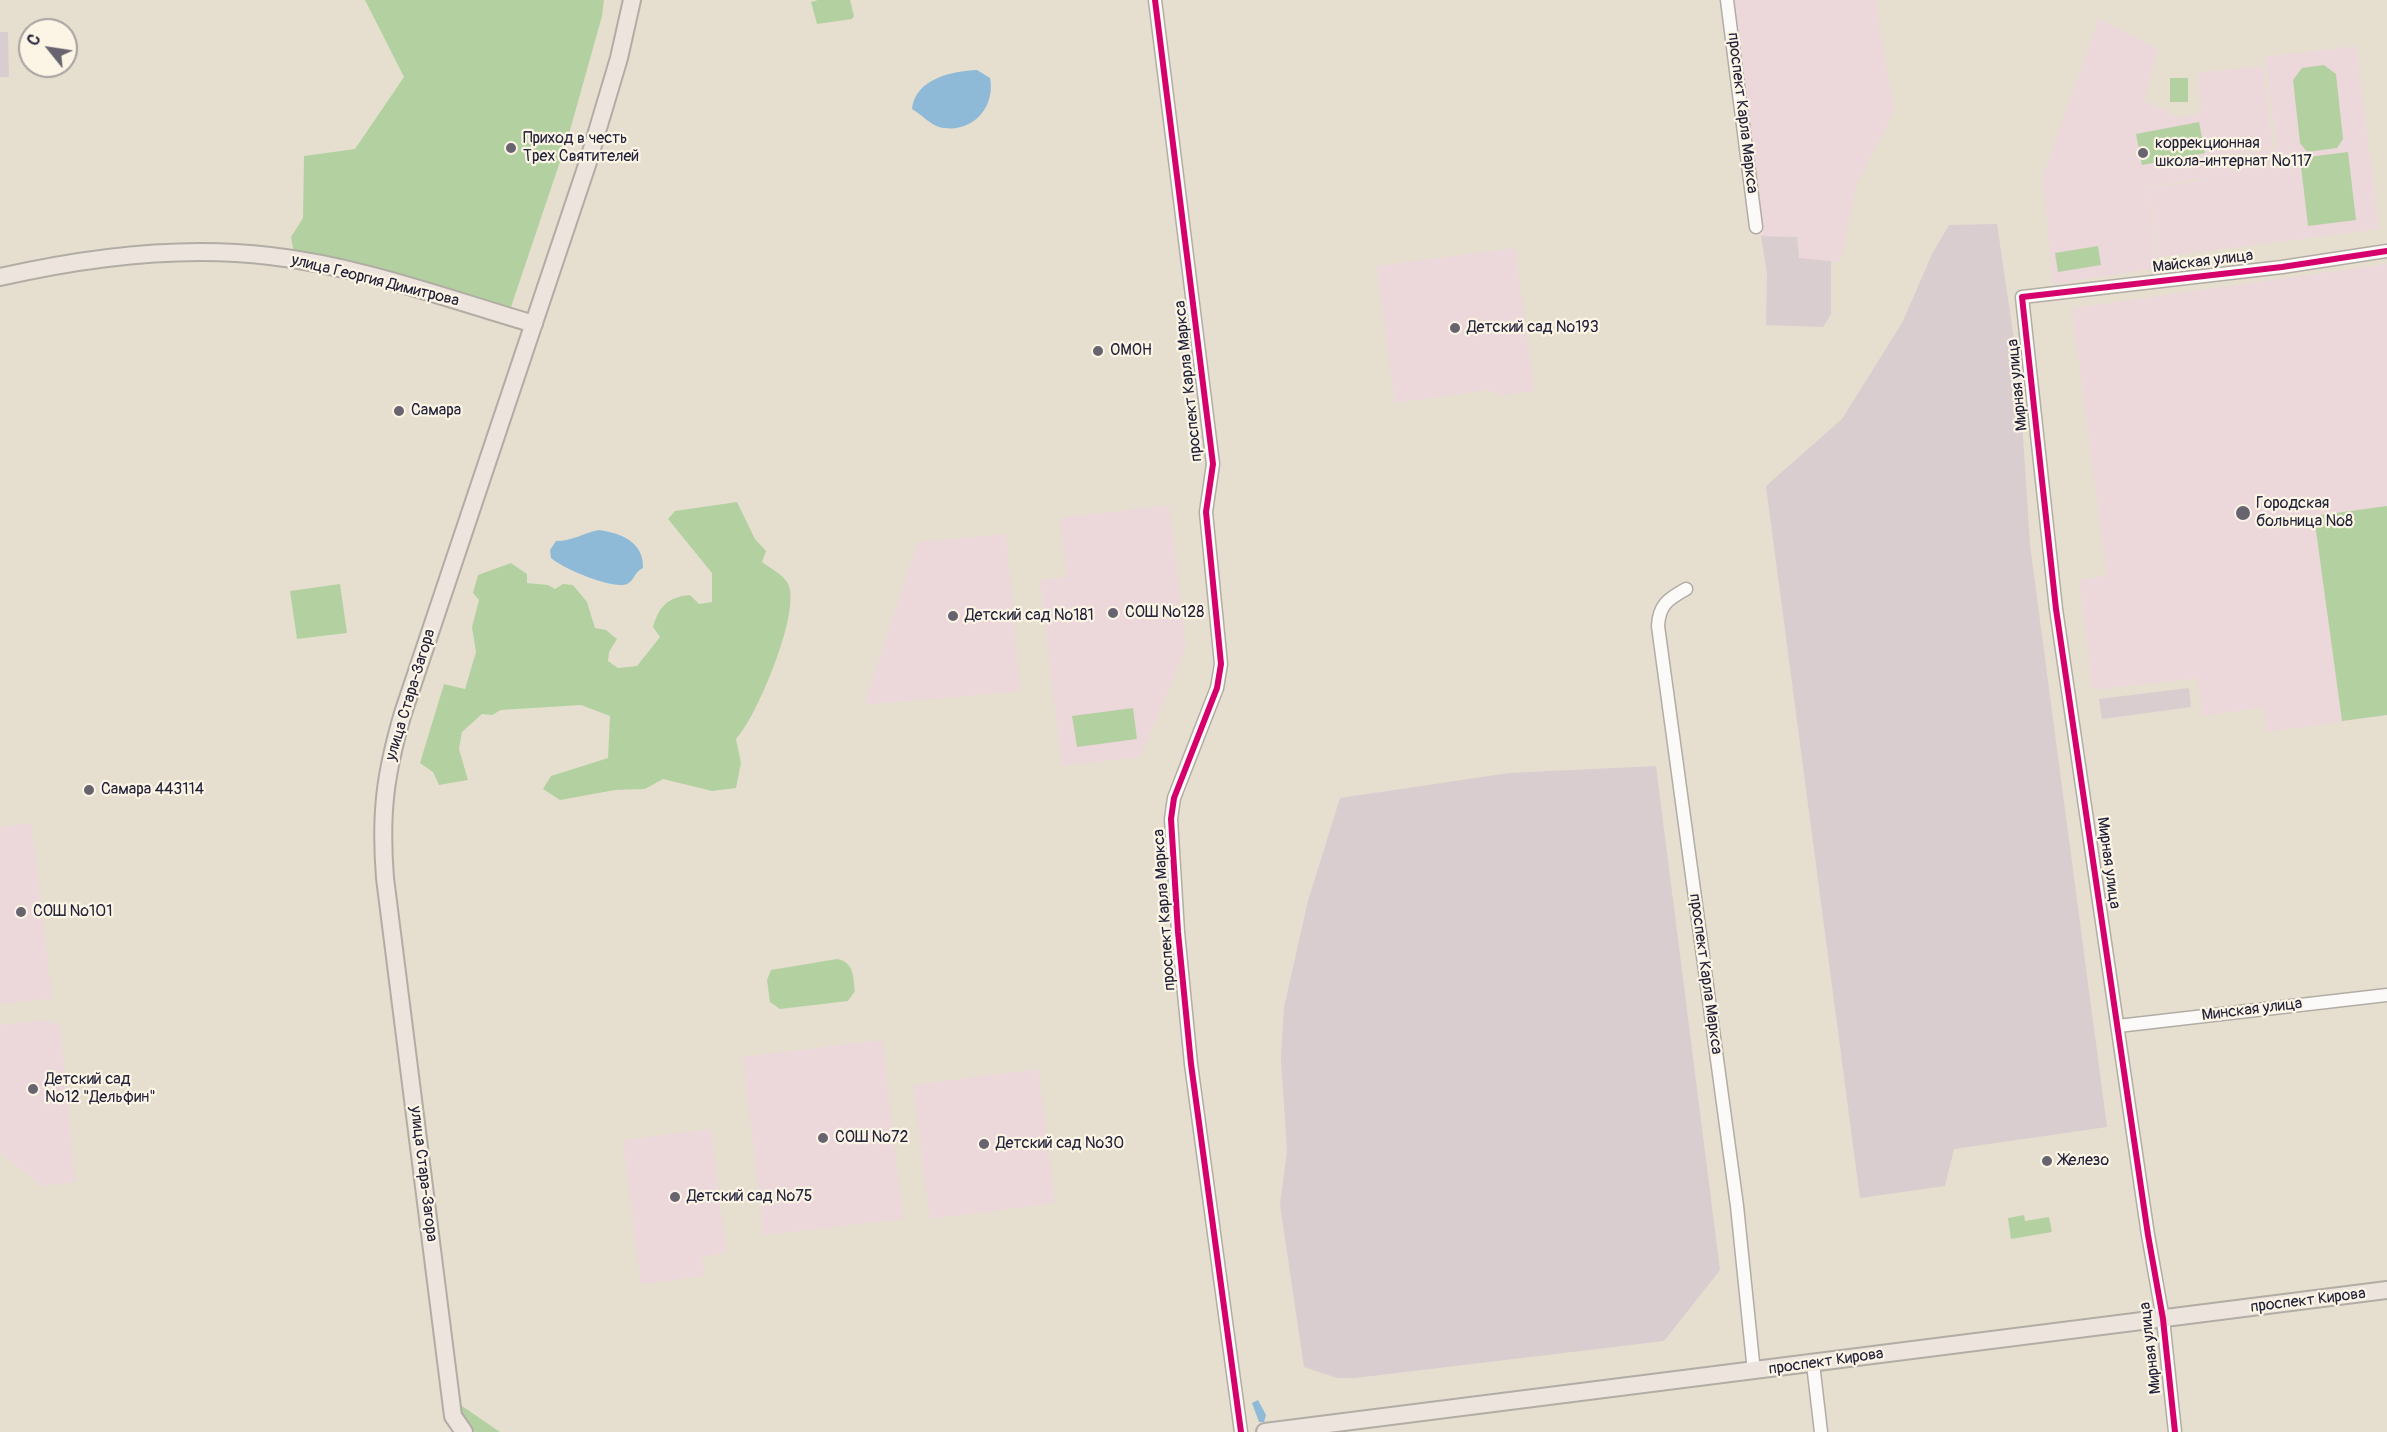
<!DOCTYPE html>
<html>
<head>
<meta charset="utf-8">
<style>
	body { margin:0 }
	#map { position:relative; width:2387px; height:1432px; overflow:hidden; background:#e6dfcf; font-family:Pangolin,sans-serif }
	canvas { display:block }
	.north { position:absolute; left:18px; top:18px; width:60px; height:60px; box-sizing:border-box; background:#fcf5e5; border:2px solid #a5a1a1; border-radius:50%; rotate:300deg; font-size:16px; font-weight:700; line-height:24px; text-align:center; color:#22223b }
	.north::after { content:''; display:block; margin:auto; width:21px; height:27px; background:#67646f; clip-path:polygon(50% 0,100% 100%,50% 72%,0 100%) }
</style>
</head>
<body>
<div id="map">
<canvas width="2387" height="1432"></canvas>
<div class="north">С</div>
</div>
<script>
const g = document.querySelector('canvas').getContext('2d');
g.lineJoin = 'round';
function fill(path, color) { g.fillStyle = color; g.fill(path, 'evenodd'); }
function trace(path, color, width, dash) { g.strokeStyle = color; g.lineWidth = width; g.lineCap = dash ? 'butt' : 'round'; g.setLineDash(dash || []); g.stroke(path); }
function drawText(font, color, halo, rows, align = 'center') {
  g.font = font + ' Pangolin,sans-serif'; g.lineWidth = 4.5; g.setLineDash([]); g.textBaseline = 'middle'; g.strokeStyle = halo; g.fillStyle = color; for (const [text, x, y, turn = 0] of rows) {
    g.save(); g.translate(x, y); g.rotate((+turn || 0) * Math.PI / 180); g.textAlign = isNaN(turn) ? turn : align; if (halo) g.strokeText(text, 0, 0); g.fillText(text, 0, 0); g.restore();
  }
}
fill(new Path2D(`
	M1731 0H1875L1894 111 1857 183 1840 262 1799 258 1797 237 1761 236Z
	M2099 19 2158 49 2144 101 2181 118 2201 112 2198 73 2263 66 2273 148 2198 158 2201 179 2149 186 2158 268 2053 284 2043 176Z
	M2356 46 2379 229 2159 257 2150 187 2202 181 2200 159 2277 149 2265 57Z
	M1515 248 1534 391 1504 395 1488 390 1395 403 1377 266Z
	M2387 264V715L2267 732 2263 707 2203 716 2197 678 2093 690 2079 580 2107 576 2072 308Z
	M1169 505 1186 647 1140 757 1062 766 1040 580 1067 577 1060 518Z
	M1006 534 1020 691 864 705 918 542Z
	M31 823 52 998 0 1004V827Z
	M45 1020 60 1026 75 1182 42 1186 0 1152V1025Z
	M882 1040 903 1219 764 1235 743 1057Z
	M1038 1069 1055 1203 930 1219 913 1085Z
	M711 1129 726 1253 702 1257 704 1276 641 1284 623 1140Z`), '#ecd7db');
fill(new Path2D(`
	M0 32H8L9 77H0Z
	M1997 224 2019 374 2030 545 2107 1127 1954 1149 1945 1186 1860 1198 1766 486 1842 419 1902 323 1933 252 1949 225Z
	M1761 236 1797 237 1799 258 1831 261V314L1823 327 1766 325 1767 274Z
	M2189 688 2191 707 2102 719 2099 699Z
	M1656 766 1720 1270 1664 1341 1355 1378H1337L1304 1367 1280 1205 1287 1151 1281 1060 1284 1007 1308 901 1340 798 1509 773Z`), '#d9cdd0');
fill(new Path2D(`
	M365 0H604L602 16 567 141 511 307 360 266 294 253 291 237 303 218 304 156 355 149 404 77Z
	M818 0H850L854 16 852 19 817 24 811 2Z
	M2324 65 2336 74 2343 139 2337 148 2307 152 2300 143 2293 80 2302 68Z
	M2170 78H2188V102H2170Z
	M2199 122 2205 153 2142 165 2136 134Z
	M2348 152 2356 220 2308 226 2300 158Z
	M2098 246 2101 265 2058 272 2055 253Z
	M737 502 755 539 766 551 762 562C770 568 782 574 787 582 804 606 756 719 736 739L741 763 736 788 712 791 663 779 645 789 615 790 560 800 543 789 551 776 608 758 610 716 581 705 501 710 492 715 482 714 462 732 459 749 468 780 439 785 433 772 420 763 444 684 465 689 476 652 472 627 479 600 473 593 478 575 511 563 527 574V583L548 585 555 589 563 584 573 585 587 602 595 628 606 630 617 639 609 652 608 661 618 668 637 666 660 637 653 627C659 606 668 597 690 595L699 604 712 602V573L668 519 675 511Z
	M2387 506V715L2342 721 2314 516Z
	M340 584 347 633 297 639 290 591Z
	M1133 708 1137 739 1077 747 1072 716Z
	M837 959C854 962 853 976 855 991L848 1001 780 1009 770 1002 767 980 771 970Z
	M2024 1215 2025 1221 2049 1217 2052 1232 2011 1239 2008 1218Z
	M459 1404 500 1432H475L464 1421Z`), '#b3d1a0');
fill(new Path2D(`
	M977 70 990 78C996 108 971 135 939 127 931 125 921 114 912 109 915 79 952 71 977 70Z
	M599 530C621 533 644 542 643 568 634 572 634 581 627 584 613 590 562 568 551 558L550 550 556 541C573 541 583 533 599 530Z
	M1258 1400 1266 1415 1264 1422H1259L1252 1403Z`), '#8ebad8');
const minor = new Path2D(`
	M1155 0 1213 464 1206 512 1221 664 1217 688 1174 798 1171 819 1178 932 1191 1064 1241 1432
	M1727 0 1756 227
	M1686 589C1668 599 1659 605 1658 626L1737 1206 1754 1372
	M2118 1026 2387 995
	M1813 1364 1821 1432
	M2175 1432 2163 1319 2148 1235 2056 609 2022 297 2282 267 2387 251`);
const major = new Path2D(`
	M0 277C88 257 181 245 270 256 360 266 448 299 534 324
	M464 1432 453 1416 385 878C380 814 385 774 403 713L588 162 619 58 632 0
	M1265 1432 2387 1290`);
trace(minor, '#b1ada5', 15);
trace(major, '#b1ada5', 20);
trace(minor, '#fbfaf8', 12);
trace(major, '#ede5dd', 16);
trace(new Path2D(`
	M1155 0 1213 464 1206 512 1221 664 1217 688 1174 798 1171 819 1178 932 1191 1064 1241 1432
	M2175 1432 2163 1319 2148 1235 2056 609 2022 297 2282 267 2387 251`), '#d6006c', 6);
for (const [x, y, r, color] of [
	[511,148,6,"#67646f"],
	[2143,153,6,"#67646f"],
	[1455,328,6,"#67646f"],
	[1098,351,6,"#67646f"],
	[399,411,6,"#67646f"],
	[2243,513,8,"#67646f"],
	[1113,613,6,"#67646f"],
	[953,616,6,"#67646f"],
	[89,790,6,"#67646f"],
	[21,912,6,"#67646f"],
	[33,1089,6,"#67646f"],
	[823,1138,6,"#67646f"],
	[984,1144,6,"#67646f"],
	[2047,1161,6,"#67646f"],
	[675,1197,6,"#67646f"]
]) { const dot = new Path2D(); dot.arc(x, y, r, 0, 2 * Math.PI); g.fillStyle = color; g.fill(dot); trace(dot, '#fcf5e5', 2); }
drawText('16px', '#22223b', '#fcf5e5', [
	["проспект Карла Маркса",1742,113,83],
	["Майская улица",2203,262,-7],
	["улица Георгия Димитрова",375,281,14],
	["проспект Карла Маркса",1189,381,-96],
	["Мирная улица",2018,385,-96],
	["улица Стара-Загора",411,695,-73],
	["Мирная улица",2108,863,82],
	["проспект Карла Маркса",1165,910,-94],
	["проспект Карла Маркса",1705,974,82],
	["Минская улица",2252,1010,-7],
	["улица Стара-Загора",423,1174,83],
	["проспект Кирова",2308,1301,-7],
	["Мирная улица",2151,1348,-97],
	["проспект Кирова",1826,1362,-8]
]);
drawText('16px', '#22223b', '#fcf5e5', [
	["Приход в честь",523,139],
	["Трех Святителей",523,157],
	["коррекционная",2155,144],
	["школа-интернат №117",2155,162],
	["Детский сад №193",1467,328],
	["ОМОН",1110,351],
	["Самара",411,411],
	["Городская",2256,504],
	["больница №8",2256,522],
	["СОШ №128",1125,613],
	["Детский сад №181",965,616],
	["Самара 443114",101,790],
	["СОШ №101",33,912],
	["Детский сад",45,1080],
	["№12 \"Дельфин\"",45,1098],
	["СОШ №72",835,1138],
	["Детский сад №30",996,1144],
	["Железо",2059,1161],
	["Детский сад №75",687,1197]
], 'left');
</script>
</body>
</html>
